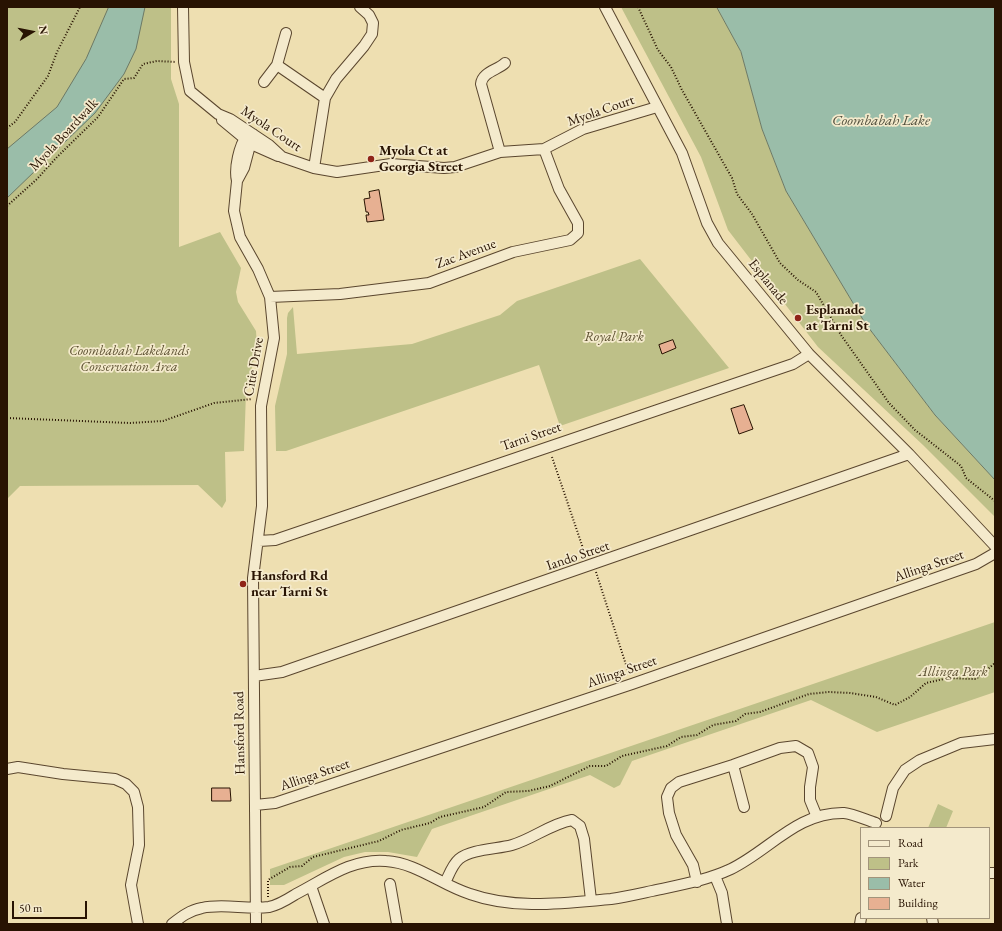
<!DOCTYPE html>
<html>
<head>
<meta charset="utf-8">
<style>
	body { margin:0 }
	#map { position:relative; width:1002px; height:931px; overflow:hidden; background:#eedfb1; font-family:"EB Garamond",serif }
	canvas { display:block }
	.frame { position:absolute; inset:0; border:8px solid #281302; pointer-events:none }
	.legend { position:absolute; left:860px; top:827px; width:130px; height:92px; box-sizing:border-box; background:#f4eacc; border:1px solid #a2947b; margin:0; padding:5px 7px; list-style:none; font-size:12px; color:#281302 }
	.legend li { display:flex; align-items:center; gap:8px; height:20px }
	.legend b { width:20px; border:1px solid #a2947b }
	.north { position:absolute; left:12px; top:12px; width:40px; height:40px; -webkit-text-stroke:3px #f4eacc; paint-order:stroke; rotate:80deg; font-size:11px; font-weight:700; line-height:16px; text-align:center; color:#281302 }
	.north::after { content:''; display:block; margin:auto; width:14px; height:18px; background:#281302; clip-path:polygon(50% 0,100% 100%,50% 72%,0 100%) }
	.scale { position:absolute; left:12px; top:901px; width:75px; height:18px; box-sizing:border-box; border:2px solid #281302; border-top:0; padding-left:5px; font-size:12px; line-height:14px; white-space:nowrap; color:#281302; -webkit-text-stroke:3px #f4eacc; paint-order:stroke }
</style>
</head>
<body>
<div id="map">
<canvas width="1002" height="931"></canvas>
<div class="frame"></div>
<ul class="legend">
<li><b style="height:5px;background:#f4eacc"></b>Road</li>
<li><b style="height:11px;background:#bec088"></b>Park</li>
<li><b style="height:11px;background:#9abda9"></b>Water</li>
<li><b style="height:11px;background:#e7b092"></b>Building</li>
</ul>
<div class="north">N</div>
<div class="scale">50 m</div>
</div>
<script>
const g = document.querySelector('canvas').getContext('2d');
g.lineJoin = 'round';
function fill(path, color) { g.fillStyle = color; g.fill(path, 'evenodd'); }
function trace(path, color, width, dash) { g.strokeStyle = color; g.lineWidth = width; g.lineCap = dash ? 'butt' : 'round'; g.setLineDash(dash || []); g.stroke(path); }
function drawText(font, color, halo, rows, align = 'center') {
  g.font = font + ' "EB Garamond",serif'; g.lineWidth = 3.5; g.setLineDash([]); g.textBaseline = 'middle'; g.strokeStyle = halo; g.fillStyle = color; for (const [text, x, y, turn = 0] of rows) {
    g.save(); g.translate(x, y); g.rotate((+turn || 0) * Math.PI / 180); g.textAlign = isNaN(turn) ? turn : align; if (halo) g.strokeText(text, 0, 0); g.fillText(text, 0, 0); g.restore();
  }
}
fill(new Path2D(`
	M7 7H171V79L179 104V247L220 232 241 268 236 292 238 302 256 331 257 346 246 392 244 451 225 452 226 501 222 508 198 485 20 486 7 499Z
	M621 7H717L741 52 762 129 786 191 865 323 935 415 995 480V517L923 445 818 347 728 230 701 157Z
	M640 259 729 368 560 426 539 365 286 451H276L275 406 287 354V318L288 313 293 307 297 354 412 344 500 315 517 301Z
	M995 622V692L877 732 811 700 632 761 620 785 614 788 590 775 432 829 417 857 388 852H365L344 857 284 885H270V869Z
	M938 804 953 811 946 828H928Z`), '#bec088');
const water = new Path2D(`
	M109 7H145L136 49 124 74 95 113 7 198V149L57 107 86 59Z
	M717 7H995V480L935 415 865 323 786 191 762 129 741 52Z`);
fill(water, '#9abda9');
trace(water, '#6c7966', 1);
const building = new Path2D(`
	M379 190 384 220 367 222 366 215H369L368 212H366L364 199 370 198 369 192Z
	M673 340 676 348 662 354 659 345Z
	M744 405 753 429 739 434 731 409Z
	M212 788H230L231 801H212Z`);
fill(building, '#e7b092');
trace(building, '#281302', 1);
const minor = new Path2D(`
	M183 7 184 62 190 91 218 114 230 119 269 145 282 157 314 168 337 172 391 164 444 168 455 167 500 152 544 149 583 129 657 107
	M605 7 682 153 707 223 718 243 809 354 909 454 995 546
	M277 65 325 98
	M264 82 277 65 286 33
	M222 120 251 144 278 156
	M253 134 244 168 237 181 234 211 240 237 258 269 270 297 274 338 261 406 262 506 253 578 256 924
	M500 152 481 84C482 72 498 70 505 63
	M314 168 325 98 336 79 364 46 372 34 373 23 369 15 360 7
	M237 181C234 168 239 146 247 135
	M270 297 340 294 429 283 513 252 570 240 578 233V223L559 189 544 149
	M259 541 275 540 793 364 809 354
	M254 676 282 672 909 454
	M733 765 744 807
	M7 769 18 767 63 774 115 779 126 784 134 792 138 807 139 845 131 885 138 924
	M255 805 275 803 632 684 976 564 995 553
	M886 816 893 788 905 770 920 760 961 743 995 739
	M989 873H995
	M715 876 722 893 727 924
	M697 882 693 865 676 835 669 813 667 797 671 788 679 782 733 765 780 748 796 746 808 753 813 767 810 787V800L817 817
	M445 883C449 875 452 865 459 859 471 849 498 849 512 845 533 839 550 824 572 820L580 826 584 839 591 900
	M390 884 397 924
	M311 886 324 924
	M932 918 933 924
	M172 924C181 917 190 910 202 908 223 903 247 910 269 907 279 905 288 899 296 894 325 879 352 858 386 861 417 863 441 885 470 894 515 910 564 903 611 899 625 897 638 894 652 891 679 885 705 881 731 869 770 850 797 812 844 813 854 814 866 820 876 823
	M860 924 861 918`);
trace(minor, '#5a462e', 12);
trace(new Path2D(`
	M638 7 658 50 671 67 682 90 732 178 737 194 752 214 780 263 798 280 816 292 841 335 889 403 915 430 961 466 966 478 995 501
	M7 128 15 122 48 76 57 52 80 7
	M7 206 37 179 57 157 98 117 124 79 134 78 143 64 157 61 176 62
	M7 418 130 423 163 421 214 403 252 399
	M552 457 586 557
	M596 572 629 674
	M268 897V880L290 867 302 866 313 857 379 841 401 830 430 823 440 817 484 807 506 792 528 791 550 786 590 766H606L622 756 667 746 681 737 697 735 713 725 736 721 745 714 760 712 809 694 829 692 850 693 876 697 895 705 910 697 926 683 948 678 976 679 995 663`), '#281302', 2, [1, 2]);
trace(minor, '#f4eacc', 10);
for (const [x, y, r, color] of [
	[371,159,4,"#8f2418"],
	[798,318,4,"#8f2418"],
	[243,584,4,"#8f2418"]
]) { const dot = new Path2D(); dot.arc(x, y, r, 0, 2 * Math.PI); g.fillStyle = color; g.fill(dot); trace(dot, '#f4eacc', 1.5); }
drawText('14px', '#281302', '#f4eacc', [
	["Myola Court",601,111,-19],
	["Myola Court",271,129,34],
	["Myola Boardwalk",64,135,-47],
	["Zac Avenue",466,254,-20],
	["Esplanade",768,282,51],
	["Citie Drive",254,367,-80],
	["Tarni Street",531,437,-19],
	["Iando Street",578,556,-19],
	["Allinga Street",929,566,-19],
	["Allinga Street",622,672,-19],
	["Hansford Road",240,733,-91],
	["Allinga Street",315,775,-19]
]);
drawText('bold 14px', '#281302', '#f4eacc', [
	["Myola Ct at",379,151],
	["Georgia Street",379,167],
	["Esplanade",806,310],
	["at Tarni St",806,326],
	["Hansford Rd",251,576],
	["near Tarni St",251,592]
], 'left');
drawText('italic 14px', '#5c5031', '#f4eacc', [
	["Royal Park",614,337],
	["Coombabah Lakelands",129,351],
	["Conservation Area",129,367],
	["Allinga Park",953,672]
]);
drawText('italic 15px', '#504e3c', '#f4eacc', [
	["Coombabah Lake",881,121]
]);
</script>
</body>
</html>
